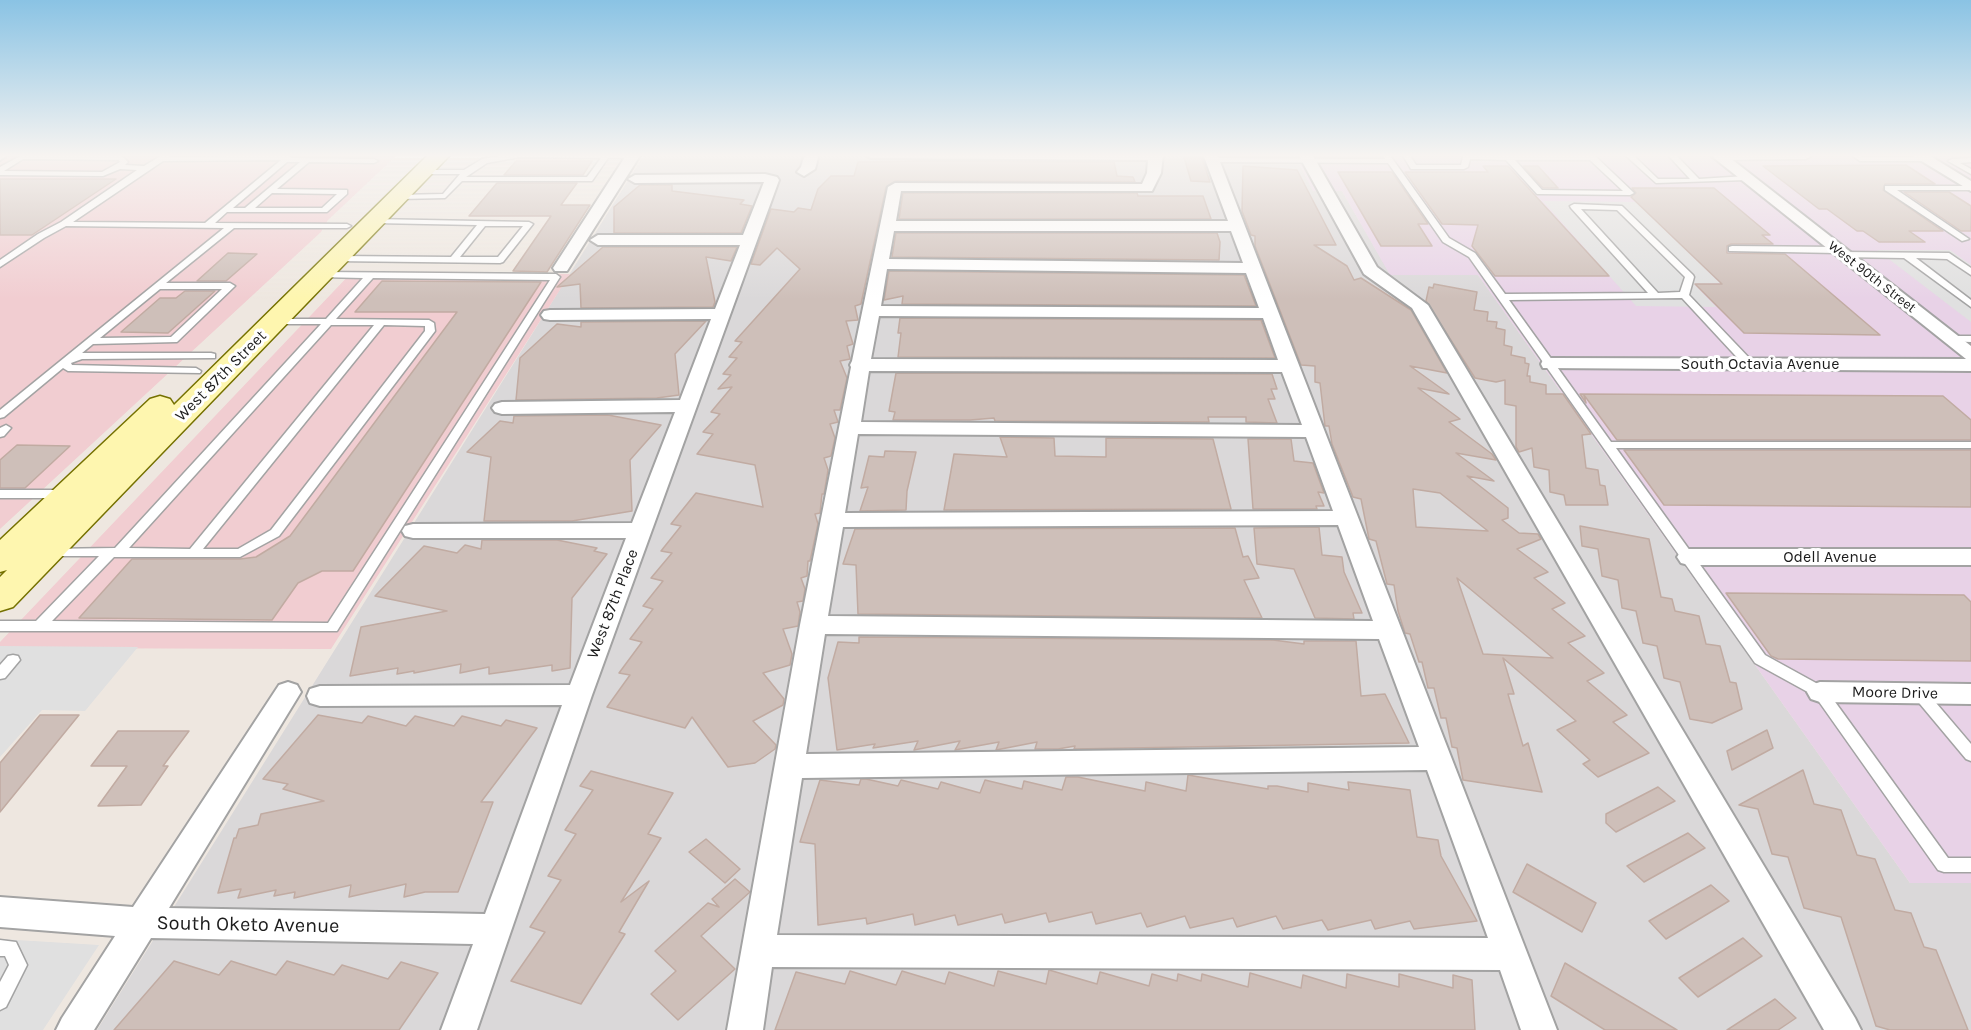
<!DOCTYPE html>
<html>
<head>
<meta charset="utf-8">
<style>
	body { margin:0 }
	canvas { display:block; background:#eee7e0 }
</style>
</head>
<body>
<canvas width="1971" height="1030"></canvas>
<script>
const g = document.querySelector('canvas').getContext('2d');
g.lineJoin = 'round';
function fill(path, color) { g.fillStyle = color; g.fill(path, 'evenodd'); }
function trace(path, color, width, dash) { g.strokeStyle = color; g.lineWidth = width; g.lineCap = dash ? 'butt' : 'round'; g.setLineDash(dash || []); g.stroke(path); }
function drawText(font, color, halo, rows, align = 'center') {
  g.font = font + ' Karla,sans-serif'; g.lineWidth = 6; g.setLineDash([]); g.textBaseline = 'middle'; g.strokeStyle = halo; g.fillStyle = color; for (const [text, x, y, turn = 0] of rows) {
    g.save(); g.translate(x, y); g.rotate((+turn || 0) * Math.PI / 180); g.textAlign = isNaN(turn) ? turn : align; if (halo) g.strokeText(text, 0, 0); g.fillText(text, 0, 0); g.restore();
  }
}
fill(new Path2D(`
	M644 155H1295L1313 191H1342L1390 274 1478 275 1910 883H1971V1030H97Z`), '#dad8d9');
fill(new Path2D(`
	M13 154 395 155 396 156 328 220 321 232 0 529V162Z
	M352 272 570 274 331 649 0 648V642Z`), '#f1cdd1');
fill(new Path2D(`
	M1295 155H1971V883H1910L1478 275H1390L1342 191H1313Z`), '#e8d2e7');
fill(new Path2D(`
	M1543 201 1636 202 1720 283 1694 284 1716 307 1636 306Z
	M1877 250H1950L1971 265V322Z
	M0 646 138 647 85 711 42 710 0 757Z
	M0 939 99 945 43 1030H0Z`), '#e0e0e0');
const building = new Path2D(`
	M1183 154H1198L1203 161 1210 182 1191 181Z
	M516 161H592L583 175H504Z
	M925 161 1114 162 1117 176 1133 177 1135 182 895 181 886 187 861 304 855 306 858 320 846 321 853 344 847 346 850 359 840 361 847 378 840 410H834L838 422 830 424 835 438 831 456 824 458 828 470 824 494H822L820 513 815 514 818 524 810 561H808L807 576 801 578 805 589 803 601 797 602 800 612 798 626 783 629 792 654 790 665 763 673 784 699 783 705 753 721 776 745 775 749 755 763 728 767 692 717 685 728 607 707 630 675 619 673 642 642 630 639 653 609 643 606 663 581 651 578 672 553 661 551 681 526 671 524 696 493 763 507 755 465 697 454 713 434 703 432 720 414 711 412 732 387 718 389 731 375 723 374 737 358 729 357 742 342 735 341 800 269 777 248 760 265 751 264 771 209 794 212 798 208 811 210 818 189 831 176H854L858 162Z
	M1906 165 1935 184H1885L1883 190 1943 231H1909L1925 242H1879L1863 231H1857L1827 209H1819L1763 166Z
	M1243 166 1297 170 1336 245H1314L1347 266 1354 280 1361 278 1411 310 1447 373 1410 366 1449 394 1418 388 1460 419 1449 422 1492 454 1496 460 1456 453 1494 481 1467 476 1508 508V518L1502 520 1519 533 1538 534 1541 539 1517 549 1548 572 1534 578 1565 603 1552 609 1585 636 1568 643 1604 673 1587 681 1627 715 1613 722 1649 753 1598 777 1583 764 1590 760 1557 730 1576 721 1503 658 1514 694H1508L1523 746 1528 743 1542 792 1463 780 1457 748 1452 747 1446 718H1441L1434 688H1428L1422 662H1419L1410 634 1405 633 1398 611 1394 585 1387 584 1376 541 1369 539 1361 499 1353 497 1332 444 1329 426H1325L1320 383 1315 382V366L1301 365 1255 246V236L1251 235 1242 211ZM1413 489 1440 493 1488 531 1416 527ZM1457 578 1553 658 1483 654Z
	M1483 166H1508L1609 276H1495L1472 246 1478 225 1442 224 1405 172H1488Z
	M1523 166H1538L1558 188H1543Z
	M1338 172H1392L1428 224H1418L1432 246H1381Z
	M0 179H116L32 235H0Z
	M497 183H577L561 205H590L547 272 513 271 551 216H469Z
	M640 185H672V191L744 200 740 204 752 206 741 233H614V207Z
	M1632 188H1714L1770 235H1762L1773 244H1731L1727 246V253L1785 254 1880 335 1744 333 1695 284H1722L1631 197 1636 193Z
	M1904 192H1949L1971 206V231H1961Z
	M903 193H1137L1138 196H1203L1211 219H899Z
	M896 233H1217L1220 242 1219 260 892 257Z
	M603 247H737L731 261 706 257 715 302 713 307 581 308 580 284 557 287Z
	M228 253 257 254 226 281H197Z
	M889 271 1244 275 1256 306 902 304 903 296 884 300Z
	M382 281 541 282 353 571H322L298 583 272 620 79 618 132 559H240L256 557 290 536 457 312H355Z
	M1434 284 1477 292 1474 310 1488 312 1487 321 1497 322 1496 328 1505 330 1504 345 1512 347 1511 355 1525 358V363L1529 364 1527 376H1530V382L1546 385V394H1563L1591 434 1582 435 1586 468 1598 470 1600 485 1605 486 1608 505H1566L1564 495 1550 492 1549 470 1534 467 1532 448 1519 452 1516 447V406L1505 404V380L1496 382 1475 378 1426 301 1429 287 1433 288Z
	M185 291H215L168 333 121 332 160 298H176Z
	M900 318 1261 320 1275 358 898 357 901 333H898Z
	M706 321 675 354 679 395 657 398 516 400 520 358 557 324 581 327V322Z
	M896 373 1272 374 1277 389H1271L1275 399H1268L1277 423 1246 422V417H1208L1209 422 995 421 994 418 970 420H893L895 412 889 411Z
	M1580 394 1943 396 1971 420V440H1617L1584 395 1586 403Z
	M608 415 661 425 630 460 632 511 572 521H484L491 457 467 452 500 421 513 423 514 416Z
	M1000 437 1054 438 1055 456 1106 457V438L1213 439 1231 509 944 510 954 454 1007 457Z
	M1248 439H1291L1294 461 1313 463 1324 493 1318 492 1324 506H1316L1317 509H1253Z
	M17 445 70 446 25 488H0V460Z
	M1624 450H1971V507L1664 505Z
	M885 451 916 452 907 491 906 510 860 511 868 487 861 488 869 456 884 457Z
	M1580 526 1649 539 1661 597 1672 599 1675 611 1699 616 1706 644 1720 646 1730 682 1736 683 1742 709 1712 723 1690 719 1680 682 1664 678 1657 646 1643 643 1636 611 1622 608 1618 580 1602 576 1598 549 1582 546Z
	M1319 527 1322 555 1342 557 1344 572 1362 613H1353L1354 619 1315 618 1294 569 1257 564 1254 528Z
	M1235 528 1243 557 1248 556 1259 578 1244 580 1262 618 858 614 856 565 843 564 855 529Z
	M482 540H557L597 548 594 551 607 554 572 598 570 668 552 671V665L489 674V667L460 673 461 664 414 673V671L397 674 398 668 350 676 361 627 447 611 375 596 424 546 457 553 465 545 481 549Z
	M1726 593 1964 595 1971 602V661L1778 659 1771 656Z
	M859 637 1273 640 1304 644V641H1356L1361 696 1385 694 1409 743 1074 749 1075 746 1058 749H1035L1037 742 996 750 999 742 955 750 960 741 914 750 918 741 873 748 875 744 837 750 828 678 838 642 859 643Z
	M40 715H79L0 812V763Z
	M318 715 362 723 368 716 406 726 415 716 454 726 462 716 501 726 506 720 537 728 481 802H493L458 892H425L404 897 406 884 349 897 351 885 294 898 295 892 274 896 276 890 238 898 241 889 218 893 234 838H236L239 829 258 825 261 814 324 801 283 789 288 784 263 779Z
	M1767 730 1773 748 1732 770 1727 751Z
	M118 731H189L163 766H168L141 805 98 806 127 766H91Z
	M1803 770 1814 804 1841 810 1857 855 1875 859 1895 910 1911 913 1924 947 1936 950 1968 1030H1890L1876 1026 1841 917 1804 908 1788 857 1772 854 1758 809 1739 805Z
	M591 771 673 793 648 834 661 838 621 902 649 881 619 932 625 934 581 1004 511 981 545 932 530 927 561 880 548 876 576 834 565 830 593 790 580 786Z
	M1188 775 1268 789V786H1277L1308 792V783L1349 790 1348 782 1410 790 1417 837 1438 840 1441 856 1477 921 1414 929 1410 921 1375 929 1371 920 1328 930 1322 920 1283 929 1276 916 1237 927 1233 918 1190 928 1185 916 1147 927 1141 913 1096 924 1092 912 1049 922 1046 913 1005 923 1002 914 958 925 955 915 915 925 913 914 867 924 866 918 818 925 815 844 800 842 820 780 859 785 861 779H866L898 786 901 780 938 789 941 782 980 793 985 780 1022 789 1024 781 1062 790 1066 777H1078L1145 791 1146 782 1186 791Z
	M1658 787 1675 801 1616 832 1606 823V814Z
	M1688 833 1705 848 1644 882 1627 866Z
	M706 839 740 869 725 883 689 852Z
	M1527 864 1596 903 1582 932 1513 892Z
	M735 879 750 892 701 936 735 969 678 1020 651 994 676 971 655 951 708 903 719 907 712 899Z
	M1711 885 1729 901 1666 939 1649 921Z
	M1743 938 1762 956 1698 997 1679 978Z
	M174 961 219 975 231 961 276 975 287 961 334 975 342 965 388 979 401 962 438 973 399 1030H114Z
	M1565 963 1677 1030H1605L1551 996Z
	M1049 970 1097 984 1100 972 1149 986 1152 974 1177 981 1178 974 1201 981 1202 974 1248 987 1250 973 1301 988 1303 975 1346 988 1347 974 1399 987V974L1453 988V975L1472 980 1475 1030H775L796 972 845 984 850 971 896 985 902 971 945 984 949 972 994 986 998 971 1046 984Z
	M1775 999 1796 1018 1778 1030H1727Z`);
fill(building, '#cebfb9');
trace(building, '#c1aba2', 1.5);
const lane = new Path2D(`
	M164 154H173L170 157 289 155 292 158 374 159 378 161 374 163 309 162 277 189 347 190V194L327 212H227L215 223 347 224 351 226 347 228H234L166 283H230L235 286 177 342 93 344 82 353H211L215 354V358L82 359 71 363 72 365 196 368 201 371 200 373 68 371 63 368 4 417 0 418V410L224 228 66 226 44 238 0 267V260L38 234 61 222 137 170 120 169 103 176 0 175V167L22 155 122 156 128 162 125 165 144 166ZM23 159 119 160 120 162 102 172 4 171ZM281 160 205 223 73 222 163 161ZM287 162H300L245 208H233ZM272 193 337 194 322 208H255ZM160 289H222L171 337 100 338Z
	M510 154H635L636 156 632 158H608L592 181H462L445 198 399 199 395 197 399 195 443 194 460 174H420V170H464L482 159ZM520 157 601 158 587 177H466L487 163Z
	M1383 154H1389L1449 238 1475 253 1505 294 1648 293 1571 208 1570 206 1574 204 1622 206 1693 275 1694 277 1689 295 1753 362V366H1745L1682 298 1509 300 1611 442H1971V448H1616L1765 655 1825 688 1948 858H1971V872H1944L1938 870 1815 696 1755 663 1469 257 1443 242 1388 163 1212 162 1208 160 1212 158 1385 159ZM1581 209 1617 210 1685 277 1680 292 1658 293Z
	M1402 154H1409L1416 165H1461L1463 157 1462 154H1593L1634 193 1630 195 1540 194H1537L1506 160 1470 159 1468 167 1464 169H1411ZM1515 160H1590L1623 191 1542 190Z
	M1624 154H1632L1658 179H1690L1667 154H1675L1699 179 1746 176 1750 178 1746 180 1656 183Z
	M1807 154 1810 157 1806 159 1720 160 1716 158 1720 156Z
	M1850 154H1858L1862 157H1924L1928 159 1924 161H1860Z
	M1971 158V162L1960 163 1971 169V174L1948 161 1952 159Z
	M1885 186H1971V190H1897L1969 239 1962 241 1885 190Z
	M372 219 529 222 533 224 503 262 500 263 335 261V257L338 256 451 257 477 225 375 223 371 221ZM485 226H523L498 257H460Z
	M1732 246 1837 247 1841 250 1837 253 1729 251V247Z
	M1844 252 1949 253 1971 268V275L1947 259 1916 258 1971 300V307L1904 258 1841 257V253Z
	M322 272 556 274 560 277 337 631H0V621H36L99 556H52L46 552 48 549 115 548 321 324H276L271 321 273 319H326L363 278 319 277V273ZM373 278 550 280 328 623 52 621 114 557H240L279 536 435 331 434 323 429 320 336 319ZM331 325H374L190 549 129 548ZM384 325 425 326V331L271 530 238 549H203Z
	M1950 336H1971V342L1947 341 1945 339Z
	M6 425 11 428 4 436 0 437V428Z
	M0 490H65L71 494 65 498H0Z
	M13 655 18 656 20 660 5 678 0 679V665L8 656Z
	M1920 689 1925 690 1971 744V761L1966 759 1915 698 1913 694 1915 690Z
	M0 940 16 942 27 965 6 1007 0 1010V982L9 965 5 956H0Z`);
const street = new Path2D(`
	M0 154H9L0 160Z
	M627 154H641L567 271H555L553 268Z
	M805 154H819L815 169 804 176 797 172 801 167Z
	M864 154H1163L1161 173 1152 191H901L896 221H1228L1203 154H1217L1557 1030H1521L1500 970 772 967 763 1030H727L800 625 851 367 850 365 852 361 888 187 895 183 1142 184 1147 173 1148 160 871 158ZM894 231H1231L1243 263 889 259ZM887 269 1246 273 1259 308 881 306ZM879 316 1263 318 1278 360 871 359ZM869 371 1282 372 1302 425 861 422ZM858 434 1306 437 1333 511 845 513ZM1338 525 1373 621 828 616 843 527ZM825 634 1379 639 1419 747 806 754ZM1427 770 1488 938 777 935 802 778Z
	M1298 154H1312L1377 267 1428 305 1855 1018 1861 1030H1824L1412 308 1364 274Z
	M1709 154H1725L1971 346V371L1543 368 1541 364 1543 360 1550 358 1966 359Z
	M1910 154H1927L1971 181V191Z
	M765 174 777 177 779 180 592 695 477 1030H441L473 944 151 938 94 1030H56L62 1018 115 936 0 927V897L133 907 279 685 288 682 297 685 301 692 169 908 485 914 562 705 320 706 310 703 307 696 310 689 320 686 570 685 626 538H413L405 536 402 531 405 526 413 524 632 523 675 412 502 414 495 412 492 408 495 404 502 402 680 400 711 319 550 320 544 319 541 315 544 311 550 310 715 309 740 245H598L590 240 598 235H743L764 182 635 183 628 179 635 175Z
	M1689 549H1971V565H1689L1681 563 1677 557 1681 551Z
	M1820 682 1971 684V704L1820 702 1811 699 1807 692 1811 685Z`);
const secondary = new Path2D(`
	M429 154H451L13 607 0 611V577L7 570 0 572V540L150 399 160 396 170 399 174 405Z`);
trace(lane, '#a3a3a3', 3);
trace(street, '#a3a3a3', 4);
trace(secondary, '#757100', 3);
fill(lane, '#fff');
fill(street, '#fff');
fill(secondary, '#fef6af');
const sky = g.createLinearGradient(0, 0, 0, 299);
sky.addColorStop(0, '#8ac3e4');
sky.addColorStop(0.52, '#f7f4f1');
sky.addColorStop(1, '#f7f4f100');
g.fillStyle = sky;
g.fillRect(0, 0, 1971, 299);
drawText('14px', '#1c1c1c', '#fff', [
	["West 90th Street",1872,277,38]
]);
drawText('16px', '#1c1c1c', '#fff', [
	["South Octavia Avenue",1760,364],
	["West 87th Street",221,376,-45],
	["Odell Avenue",1830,557],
	["West 87th Place",613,604,-69],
	["Moore Drive",1895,693,1]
]);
drawText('20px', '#1c1c1c', '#fff', [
	["South Oketo Avenue",248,925,1]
]);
</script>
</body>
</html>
